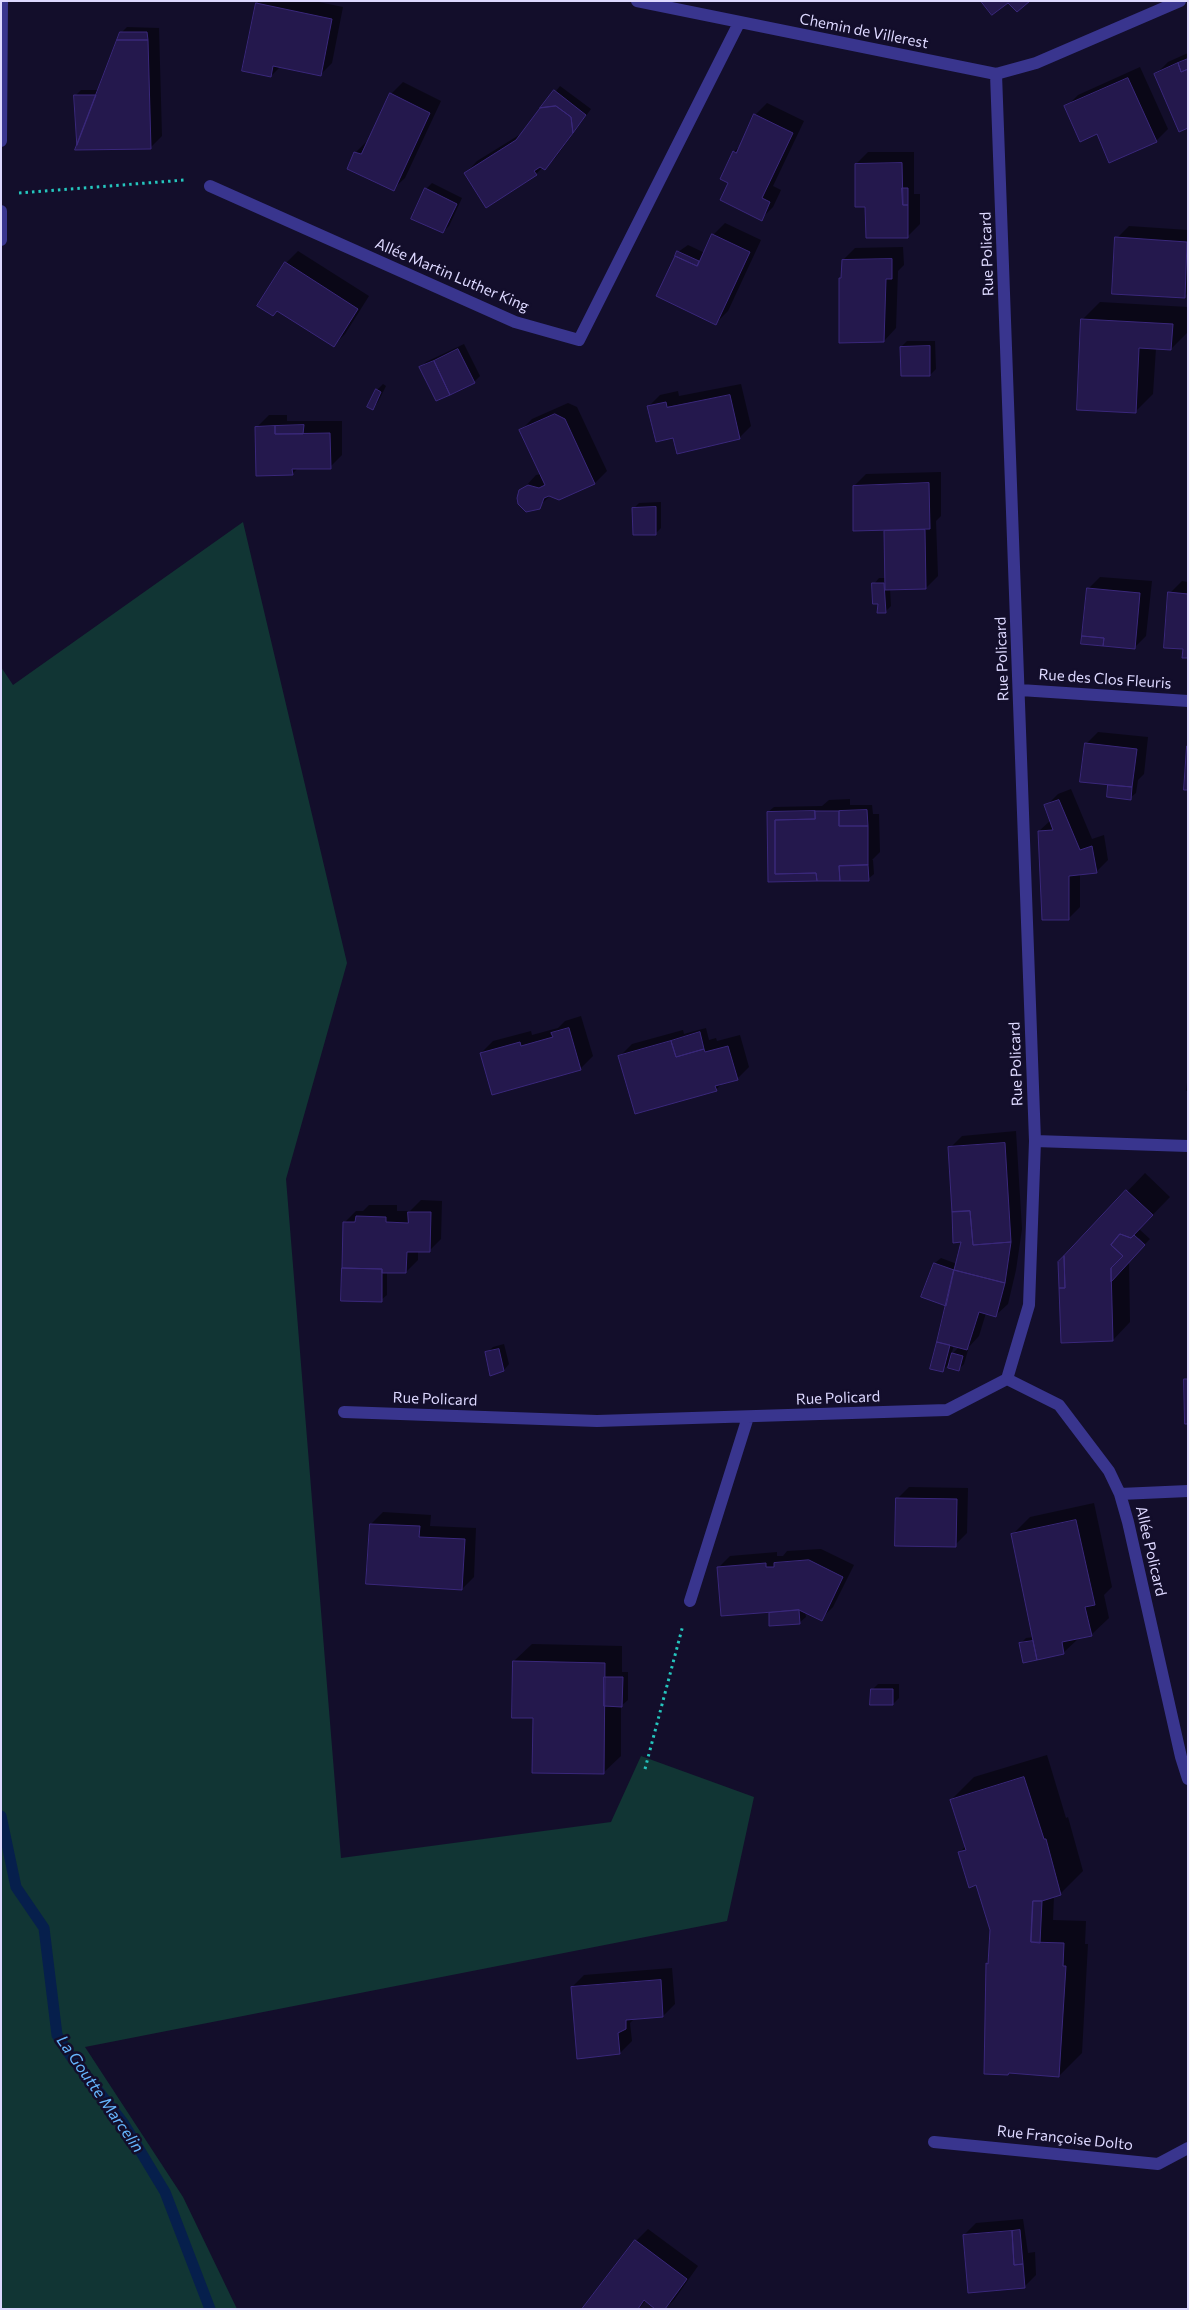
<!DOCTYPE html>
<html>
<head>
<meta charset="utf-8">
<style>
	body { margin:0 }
	#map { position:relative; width:1189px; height:2310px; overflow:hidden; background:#130e2b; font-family:Commissioner,sans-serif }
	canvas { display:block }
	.frame { position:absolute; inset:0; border:2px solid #ddd8ff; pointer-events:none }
</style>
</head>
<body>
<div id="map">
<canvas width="1189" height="2310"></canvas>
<div class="frame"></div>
</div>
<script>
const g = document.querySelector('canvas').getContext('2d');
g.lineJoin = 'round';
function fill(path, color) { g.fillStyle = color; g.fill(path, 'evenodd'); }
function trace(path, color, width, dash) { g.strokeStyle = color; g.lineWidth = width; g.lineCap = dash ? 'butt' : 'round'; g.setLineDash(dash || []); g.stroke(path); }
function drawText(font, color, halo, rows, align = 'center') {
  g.font = font + ' Commissioner,sans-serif'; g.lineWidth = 5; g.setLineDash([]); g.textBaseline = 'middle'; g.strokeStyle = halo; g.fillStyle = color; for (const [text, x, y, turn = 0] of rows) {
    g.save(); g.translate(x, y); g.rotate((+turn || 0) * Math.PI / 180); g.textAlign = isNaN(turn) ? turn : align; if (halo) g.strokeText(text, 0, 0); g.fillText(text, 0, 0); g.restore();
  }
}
fill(new Path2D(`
	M243 522 347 963 286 1179 341 1858 611 1822 641 1756 754 1797 727 1921 85 2047 183 2197 237 2309H1V667L13 685Z`), '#113534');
fill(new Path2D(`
	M259 1H314L343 7 332 63 320 75 280 67 271 76 257 4Z
	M127 27 159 28 162 136 150 148 80 140 75 96 81 90H99L121 33Z
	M1188 53V126L1156 74 1168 62Z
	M1140 67 1168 129 1156 141 1066 107 1078 95Z
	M403 82 441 101 405 178 393 189 355 153 367 141 391 94Z
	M560 86 591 109 556 157 545 168 543 167 536 174 466 173 477 161 524 132Z
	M767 103 804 121 773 186 781 190 773 207 761 219 730 183 734 152 742 144 755 115Z
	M868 152H914V194H920V224L908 236 856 164Z
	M432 183 462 198 449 226 443 232 426 189Z
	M725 223 761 240 728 311 716 323 658 295 678 252 688 245 705 253 713 235Z
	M1129 226 1188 230V293L1184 297 1117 238Z
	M903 247 904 265 898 271 896 328 884 341 840 278 842 276 843 260 855 248Z
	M298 251 369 296 345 334 334 345 278 310 273 315 286 263Z
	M1100 302 1188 307V332L1171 349 1156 348 1153 394 1136 411 1082 320Z
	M907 341H935L936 369 930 375 901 347Z
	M464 344 480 376 474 382 421 367 426 362Z
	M383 384 386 386 378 402 373 408 377 390Z
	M741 384 751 426 739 438 674 437 648 407 660 395 678 391 679 396Z
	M568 403 577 407 607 471 595 483 559 499 551 495 535 510H527L524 488 536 475 541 474 520 431 532 419Z
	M269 415H287V421H342V455L330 467 298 468 292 474 257 427Z
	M941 472V516L936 521 938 576 926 588H890L891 606 885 612 879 603 874 584 879 578H886L885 529 854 486 866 474Z
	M661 502V528L656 533 634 508 639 503Z
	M1100 577 1152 581 1146 636 1134 648 1088 589Z
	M1182 581 1188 582V657L1170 593Z
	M1098 732 1148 737 1144 774 1138 780 1136 793 1130 798 1110 786 1111 784 1086 744Z
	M1071 789 1092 839 1104 835 1108 860 1096 872 1080 873V907L1068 919 1039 831 1051 820 1046 806 1058 794Z
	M850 799V805H872L873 814H879L880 852 872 860H873L874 874 868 879 768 812 774 807 822 806 829 800Z
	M581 1016 593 1056 581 1068 493 1093 481 1053 493 1041 531 1031 532 1035 558 1028 565 1021Z
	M706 1028 709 1040 716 1038 717 1041 740 1035 749 1067 737 1079 722 1083 716 1090 620 1056 632 1044 683 1030 684 1034Z
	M1188 1074V1091H1186Z
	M1016 1131 1022 1229 1016 1270 1008 1304 996 1315 986 1313 979 1336 966 1350H968L964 1364 958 1370 950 1363 942 1371 947 1305 935 1263 941 1258 957 1264 963 1241 950 1148 962 1136ZM954 1345 960 1346 951 1355Z
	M1145 1173 1170 1197 1139 1229 1150 1239 1145 1244 1139 1238 1137 1240 1129 1262 1130 1322 1113 1340 1059 1263Z
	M421 1200 442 1201 441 1239 429 1251H418V1260L406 1272H387V1295L381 1300 344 1223 356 1211H363L369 1205H397V1211H410Z
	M504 1344 509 1364 504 1370 487 1353 493 1347Z
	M909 1487 968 1488 967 1533 955 1545 897 1499Z
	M1094 1503 1112 1587 1104 1595 1109 1618 1091 1635 1079 1638 1063 1653 1036 1659 1020 1644 1026 1638 1034 1637 1012 1535 1030 1517Z
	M383 1512 431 1515 430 1526 476 1528 474 1577 462 1589 371 1524Z
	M821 1549 854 1565 833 1607 821 1619 805 1611 806 1617 800 1622 770 1613 772 1611 718 1568 730 1556 777 1552V1556H783L787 1551Z
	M532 1644 622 1646V1672H628V1700L621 1706V1756L603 1773 534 1717 514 1661Z
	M878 1684H899V1698L893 1704 872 1690Z
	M1047 1755 1066 1818 1068 1817 1083 1871 1060 1894 1054 1896 1053 1920 1086 1921 1085 1944H1088L1082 2053 1059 2076 988 1964 989 1962 991 1930 977 1884 960 1852 966 1846 951 1800 974 1777Z
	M672 1968 675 2004 663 2016 635 2018 630 2023 632 2041 620 2053 572 1987 584 1975Z
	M1023 2219 1028 2253 1035 2252 1036 2275 1024 2287 964 2235 976 2223Z
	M648 2229 698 2266 674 2300 665 2309 646 2300 639 2309H584L636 2241Z`), '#0007');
trace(new Path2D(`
	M1 1816 16 1887 44 1928 57 2035 70 2055 124 2124 165 2192 210 2309`), '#061f4c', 11);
const building = new Path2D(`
	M981 1H1030L1017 12 1008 3 992 15Z
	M256 3 332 19 321 76 273 66 271 77 242 71Z
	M120 32H147L148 40H117Z
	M117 40H148L151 149 75 150Z
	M1188 59V69L1181 72 1178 63Z
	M1178 63 1181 72 1188 69V128L1179 132 1154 74Z
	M1128 78 1157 142 1109 163 1097 134 1080 142 1064 106Z
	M554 90 586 115 573 133 571 117 556 106 540 108Z
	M390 93 430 113 394 191 347 169 354 152 361 154Z
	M74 95H96L77 145Z
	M556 106 571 117 573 133 545 170 540 167 534 171 537 175 486 208 464 173 516 140 540 108Z
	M754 114 793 133 762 198 770 202 762 221 720 200 728 183 720 179 733 151 736 153Z
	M902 163 903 205H908V238H866L865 207H855V164Z
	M425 188 457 204 443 233 411 219Z
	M902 188H908V205H903Z
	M712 234 750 252 716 325 656 296 675 256 697 266Z
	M1115 237 1187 242 1185 298 1112 294Z
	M677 251 699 261 697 266 675 256Z
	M892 259V279H886L884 342 839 343V278H841L842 260Z
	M285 262 358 309 334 347 277 311 273 316 257 306Z
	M1081 319 1173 324 1171 350 1139 348 1136 413 1077 410Z
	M930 346V376H901L900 347Z
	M458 349 475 383 450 395 434 361Z
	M434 361 450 395 436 401 419 367Z
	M376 389 381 392 373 410 367 407Z
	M730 395 740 439 677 454 673 438 656 442 647 406 666 402 667 407Z
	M555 414 565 419 595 484 559 500 549 496 544 498 540 509 526 512 518 504 517 498 519 490 528 485 539 488 545 485 519 430Z
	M304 425 303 434H275V426Z
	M275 426V434L330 433 331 469H292L293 475 256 476 255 427Z
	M929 483 930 529 853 531V486Z
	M656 507V535H633L632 508Z
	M925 530 926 589 885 590 884 531Z
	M872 583H884L886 613H877L878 604H873Z
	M1087 588 1140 593 1135 649 1103 646 1104 638 1082 636Z
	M1168 592 1188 594V658H1182L1183 649 1164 648Z
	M1082 636 1104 638 1103 646 1081 644Z
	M1085 743 1137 749 1132 787 1080 782Z
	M1187 746H1188V790H1184Z
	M1108 785 1132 787 1131 800 1107 797Z
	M1059 800 1080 850 1092 846 1097 873 1069 876V920H1042L1038 831 1053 830 1044 805Z
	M867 810 868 826H839V811Z
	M815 811H839V826H868V865L839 866 840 881H817L816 873 775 874V820L815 819Z
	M815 811V819L775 820V874L816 873 817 881 768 882 767 812Z
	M868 865 869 881H840L839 866Z
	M569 1028 581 1070 492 1095 480 1053 520 1042 521 1046 553 1037 551 1033Z
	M700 1032 704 1049 676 1057 671 1041Z
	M671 1041 676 1057 704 1049 705 1052 728 1046 738 1080 715 1086 717 1091 635 1114 618 1056Z
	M1005 1143 1011 1242 973 1245 970 1211 952 1212 948 1147Z
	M1126 1190 1153 1215 1131 1238 1120 1234 1111 1245 1123 1256 1111 1268 1113 1341 1061 1343 1059 1288H1065L1064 1256Z
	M970 1211 973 1245 1011 1242 1005 1283 954 1270 961 1242 953 1243 952 1212Z
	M408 1212H431L430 1252H407L406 1273H382V1269L342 1268 343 1222H355L356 1216 386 1217V1222L408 1223Z
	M1120 1234 1131 1238 1134 1235 1145 1245 1111 1282V1268L1123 1256 1111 1245Z
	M1064 1256 1065 1288H1059L1058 1262Z
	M934 1263 954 1270 946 1306 921 1297Z
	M342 1268 382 1269V1302L341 1301Z
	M954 1270 1005 1283 996 1317 979 1312 967 1350 937 1342Z
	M937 1342 950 1345 943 1372 930 1369Z
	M499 1349 504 1371 490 1376 485 1352Z
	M952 1353 963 1356 959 1371 948 1368Z
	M1184 1379H1188V1424H1185Z
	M896 1498 957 1499 956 1547 895 1546Z
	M1076 1520 1095 1605 1085 1607 1092 1636 1062 1642 1064 1654 1037 1660 1011 1534Z
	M370 1524 420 1526 419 1537 465 1539 462 1590 366 1584Z
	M809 1560 843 1577 822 1621 799 1610 721 1616 717 1567 766 1563V1567H774V1563Z
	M799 1610 800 1624 769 1626V1613Z
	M1033 1641 1037 1660 1023 1663 1019 1643Z
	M513 1661 605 1663 604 1774 532 1773 533 1718H512Z
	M604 1677H623L622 1707 604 1706Z
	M871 1689H893V1705H870Z
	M1024 1777 1044 1839H1046L1061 1895 1042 1901H1033L1031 1942 1064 1943 1063 1966H1066L1059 2077 1009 2073 1008 2075 984 2074 986 1963 988 1964 990 1930 976 1885 969 1888 958 1852 966 1850 950 1800Z
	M1033 1901H1042L1040 1943 1031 1942Z
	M661 1980 663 2017 626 2020V2029L618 2033 620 2054 577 2059 571 1987Z
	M1020 2230 1023 2264 1014 2265 1012 2231Z
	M1012 2231 1014 2265 1023 2264 1025 2288 968 2293 963 2235Z
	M635 2240 687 2279 665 2309H655L644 2300 638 2309H582Z`);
fill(building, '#24184d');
trace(building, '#3a287b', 1);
trace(new Path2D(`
	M19 193 185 180
	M645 1769 683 1625`), '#25c6be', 3, [2.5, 4]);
trace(new Path2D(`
	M637 1 996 74 1036 63 1180 1
	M1 141 2 1
	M210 186 515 322 579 340 739 23
	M1 211V240
	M1020 690 1188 701
	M1035 1141 1188 1146
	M1007 1379 1059 1405 1109 1471 1120 1494 1128 1522 1181 1757 1188 1779
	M344 1412 597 1421 947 1410 1007 1379 1029 1305 1035 1141 996 74
	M1120 1494 1188 1491
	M690 1601 748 1417
	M934 2142 1158 2164 1188 2148`), '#39358e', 12);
drawText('15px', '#ddd8ff', '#130e2b', [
	["Chemin de Villerest",864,31,11],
	["Rue Policard",987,254,-92],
	["Allée Martin Luther King",452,275,23],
	["Rue Policard",1002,659,-92],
	["Rue des Clos Fleuris",1105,679,4],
	["Rue Policard",1016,1064,-92],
	["Rue Policard",838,1398,-2],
	["Rue Policard",435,1399,2],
	["Allée Policard",1151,1551,77],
	["Rue Françoise Dolto",1065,2138,6]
]);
drawText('italic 16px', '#66b7ff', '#130e2b', [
	["La Goutte Marcelin",100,2094,55]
]);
</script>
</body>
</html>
